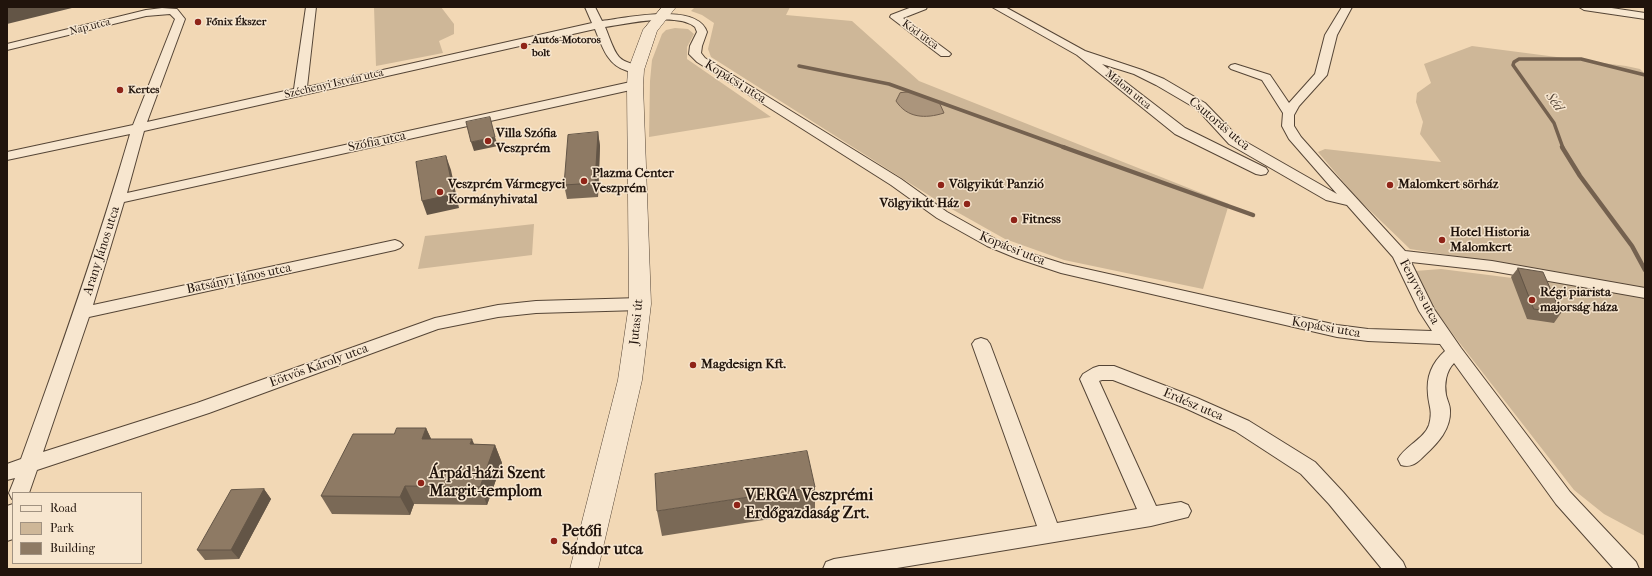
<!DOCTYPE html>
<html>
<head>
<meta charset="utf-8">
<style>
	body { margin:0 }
	#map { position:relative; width:1652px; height:576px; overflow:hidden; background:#f2d8b5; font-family:"IM FELL French Canon",serif }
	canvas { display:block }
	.frame { position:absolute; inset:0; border:8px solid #21140c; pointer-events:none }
	.legend { position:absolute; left:12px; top:492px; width:130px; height:72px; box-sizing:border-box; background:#f7e6cf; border:1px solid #a19281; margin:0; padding:5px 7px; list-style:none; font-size:12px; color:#21140c }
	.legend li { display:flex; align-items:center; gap:8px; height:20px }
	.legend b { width:20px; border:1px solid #a19281 }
</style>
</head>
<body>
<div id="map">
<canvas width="1652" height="576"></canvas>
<div class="frame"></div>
<ul class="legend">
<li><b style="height:5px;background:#f7e6cf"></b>Road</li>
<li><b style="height:11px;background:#ceb798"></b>Park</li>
<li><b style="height:11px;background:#8e7a64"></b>Building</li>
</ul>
</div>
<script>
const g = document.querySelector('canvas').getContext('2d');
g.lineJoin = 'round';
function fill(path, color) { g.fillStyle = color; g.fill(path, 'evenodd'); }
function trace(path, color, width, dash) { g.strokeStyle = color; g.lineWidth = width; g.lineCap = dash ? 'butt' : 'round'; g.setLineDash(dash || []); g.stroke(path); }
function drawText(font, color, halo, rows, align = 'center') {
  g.font = font + ' "IM FELL French Canon",serif'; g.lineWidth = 3; g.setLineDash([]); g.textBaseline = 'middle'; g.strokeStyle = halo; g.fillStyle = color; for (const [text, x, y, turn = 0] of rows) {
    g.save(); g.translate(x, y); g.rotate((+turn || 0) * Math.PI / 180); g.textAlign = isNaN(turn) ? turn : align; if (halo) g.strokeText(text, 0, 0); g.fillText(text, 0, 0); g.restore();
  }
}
fill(new Path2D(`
	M374 7H441L454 24V34L439 41 443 53 376 66Z
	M695 7H790L786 15 852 21 919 81 1229 204 1203 289 1064 260 1005 239 941 203 711 57 708 49 714 23 702 15 691 11Z
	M675 28 688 29 694 34 687 47V59L771 117 649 137 650 81 652 60 662 34 666 30Z
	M1472 46 1626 66 1640 69 1645 74V536L1604 514 1574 490 1455 337 1430 303 1415 271 1441 269 1536 281 1531 268 1410 249 1356 197 1318 152 1325 149 1441 162 1420 134 1423 122 1416 102 1417 93 1431 83 1424 64Z
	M534 224 532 255 418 269 425 236Z`), '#ceb798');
const water = new Path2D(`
	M910 92 939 102 944 113C925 119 907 118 896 101L900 93Z`);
fill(water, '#ab957c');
trace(water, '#74614f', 1);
trace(new Path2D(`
	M799 66 889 84 1066 148
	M1563 148 1554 123 1513 65 1514 62 1519 59H1581L1645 75`), '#74614f', 3.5);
trace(new Path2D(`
	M1063 147 1253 215
	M1562 147 1580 176 1632 246 1645 270`), '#74614f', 4.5);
const minor = new Path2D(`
	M306 7H316L307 87 592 23 585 7H595L602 21C627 18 697 2 707 32L702 46 701 53 705 58 901 179 947 212 997 240 1026 252 1064 264 1337 325 1368 329 1432 331 1419 311 1393 257 1347 205 1326 200 1229 144 1197 109 1156 85 1134 74 1102 64 1185 128 1266 168 1268 171 1266 174 1261 175 1256 174 1175 134 1077 55 992 7H1005L1085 51 1142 70 1164 79 1205 103 1239 138 1337 194 1289 139 1282 126 1283 113 1262 80 1231 69 1229 67 1231 65 1235 64 1270 75 1289 103 1315 74 1325 35 1342 7H1352L1337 35 1327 75 1299 106 1294 115V126L1301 137 1325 164 1405 251 1492 261 1645 288V298L1492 271 1411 262 1434 309 1461 348 1570 492 1636 562 1639 569H1614L1556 504 1454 363C1446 371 1444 384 1446 395 1447 400 1450 405 1450 410 1451 429 1438 443 1425 455 1417 463 1412 468 1401 465L1398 459C1405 446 1424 439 1429 425 1433 411 1429 407 1428 395 1426 376 1432 363 1445 351L1440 344 1368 341 1337 337 1061 273 1016 258 987 246 937 218 891 185 697 62 689 54 690 46 697 32 695 27C676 12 628 24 605 27 609 36 613 50 619 57 625 64 637 63 642 70L640 72C635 74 630 72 625 70 607 64 602 46 595 29L144 131 127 193 635 81 639 82 641 85 639 88 635 89 124 202 93 305 395 240 400 242 403 245 400 248 395 250 89 317 43 452 197 403 435 318 498 305 536 301 640 298 646 300 648 304 646 308 640 310 536 313 498 317 438 329 209 413 37 470 29 493H13L12 499 9 493 15 478 7 480V464L21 459C60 352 98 244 130 134L7 160V152L133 125 175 19 170 14 146 16 7 50V44L146 10 162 8 177 9 185 19 147 122 294 89Z
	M912 7H927L926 9 903 18 949 52 951 54 949 56H941L890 17 891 15Z
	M1579 7H1605L1645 13V19L1584 10Z
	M981 338 987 340 990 344 1057 523 1137 509 1080 379 1083 374 1093 368 1099 366H1114L1197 398 1249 421 1315 462 1343 492 1403 562 1406 569H1382L1329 504 1301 474 1235 431 1185 408 1113 380H1102L1099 381 1156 506 1181 502 1188 505 1191 511 1188 517 1151 526 891 569H823L826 562 834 559 1037 526 972 344 975 340Z
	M13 504V539L7 541V506Z`);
const tertiary = new Path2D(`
	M662 7H676L657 31 644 70 643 85 651 304 642 380 598 569H570L618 380 629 304 627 85 628 70 643 30Z`);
trace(minor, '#554536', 2);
trace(tertiary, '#554536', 1);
fill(minor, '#f7e6cf');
fill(tertiary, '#f7e6cf');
fill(new Path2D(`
	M598 132 600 146 598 197 567 199 564 185Z
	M1518 268 1561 313 1554 323 1527 319 1511 277Z
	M426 428 431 439 474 444 495 445 502 463 487 505 414 504 410 515 332 514 321 496Z
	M815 487V512L662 536 657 511Z
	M264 489 271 499 239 559 205 560 197 550Z`), '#7a6956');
fill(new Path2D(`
	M7 7H76L7 24Z
	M598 132 600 146 598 197 595 183Z
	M495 137 498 146 474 151 471 142Z
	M446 156 451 170 459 208 427 215 422 201Z
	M426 428 435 447 422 439Z
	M472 439 480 458 470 444Z
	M495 445 502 463 487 505 480 487Z
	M405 486 414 504 410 515 400 497Z
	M264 489 271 499 239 559 231 550Z`), '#635546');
const building = new Path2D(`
	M490 117 495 137 471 142 466 122Z
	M598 132 595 183 564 185 568 135Z
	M446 156 454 194 422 201 416 162Z
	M1518 268 1543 272 1561 313 1534 309Z
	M397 428H426L422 439H472L470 444 495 445 480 487 405 486 400 497 321 496 353 434H394Z
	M807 451 815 487 657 511 655 474Z
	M264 489 231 550H197L231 490Z`);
fill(building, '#8e7a64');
trace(building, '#635546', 1);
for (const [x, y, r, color] of [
	[198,22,4,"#8f2418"],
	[524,46,4,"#8f2418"],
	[120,90,4,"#8f2418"],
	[488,141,4,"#8f2418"],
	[584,181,4,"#8f2418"],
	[941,185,4,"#8f2418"],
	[1390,185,4,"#8f2418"],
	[440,192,4,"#8f2418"],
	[967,204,4,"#8f2418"],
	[1014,220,4,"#8f2418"],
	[1442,240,4,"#8f2418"],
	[1532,300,4,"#8f2418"],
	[693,365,4,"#8f2418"],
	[421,483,4,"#8f2418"],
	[737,505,4,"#8f2418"],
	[554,541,4,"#8f2418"]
]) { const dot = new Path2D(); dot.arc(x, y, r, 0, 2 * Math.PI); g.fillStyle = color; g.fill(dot); trace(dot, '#f7e6cf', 1.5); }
drawText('bold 11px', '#21140c', '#f7e6cf', [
	["Főnix Ékszer",206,22],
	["Autós-Motoros",532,40],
	["bolt",532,53],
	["Kertes",128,90]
], 'left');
drawText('11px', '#21140c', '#f7e6cf', [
	["Nap utca",90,27,-14],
	["Köd utca",920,35,36],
	["Széchenyi István utca",334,84,-13],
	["Malom utca",1128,90,39]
]);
drawText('13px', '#21140c', '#f7e6cf', [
	["Kopácsi utca",735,82,32],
	["Csutorás utca",1219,124,40],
	["Szófia utca",377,142,-12],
	["Kopácsi utca",1012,249,22],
	["Arany János utca",102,251,-72],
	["Batsányi János utca",239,279,-12],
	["Fenyves utca",1419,292,62],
	["Jutasi út",637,322,-84],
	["Kopácsi utca",1326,328,10],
	["Eötvös Károly utca",319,366,-20],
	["Erdész utca",1193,405,23]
]);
drawText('bold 13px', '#21140c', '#f7e6cf', [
	["Villa Szófia",496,134],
	["Veszprém",496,149],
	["Plazma Center",592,174],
	["Veszprém",592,189],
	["Veszprém Vármegyei",448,185],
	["Kormányhivatal",448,200],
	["Völgyikút Panzió",949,185],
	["Malomkert sörház",1398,185],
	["Völgyikút Ház",959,204,"right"],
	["Fitness",1022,220],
	["Hotel Historia",1450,233],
	["Malomkert",1450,248],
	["Régi piarista",1540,293],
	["majorság háza",1540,308],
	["Magdesign Kft.",701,365]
], 'left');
drawText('italic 14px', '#584839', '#f7e6cf', [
	["Séd",1554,102,55]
]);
drawText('bold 16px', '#21140c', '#f7e6cf', [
	["Árpád-házi Szent",429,474],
	["Margit-templom",429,492],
	["VERGA Veszprémi",745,496],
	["Erdőgazdaság Zrt.",745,514],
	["Petőfi",562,532],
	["Sándor utca",562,550]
], 'left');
</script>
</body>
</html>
